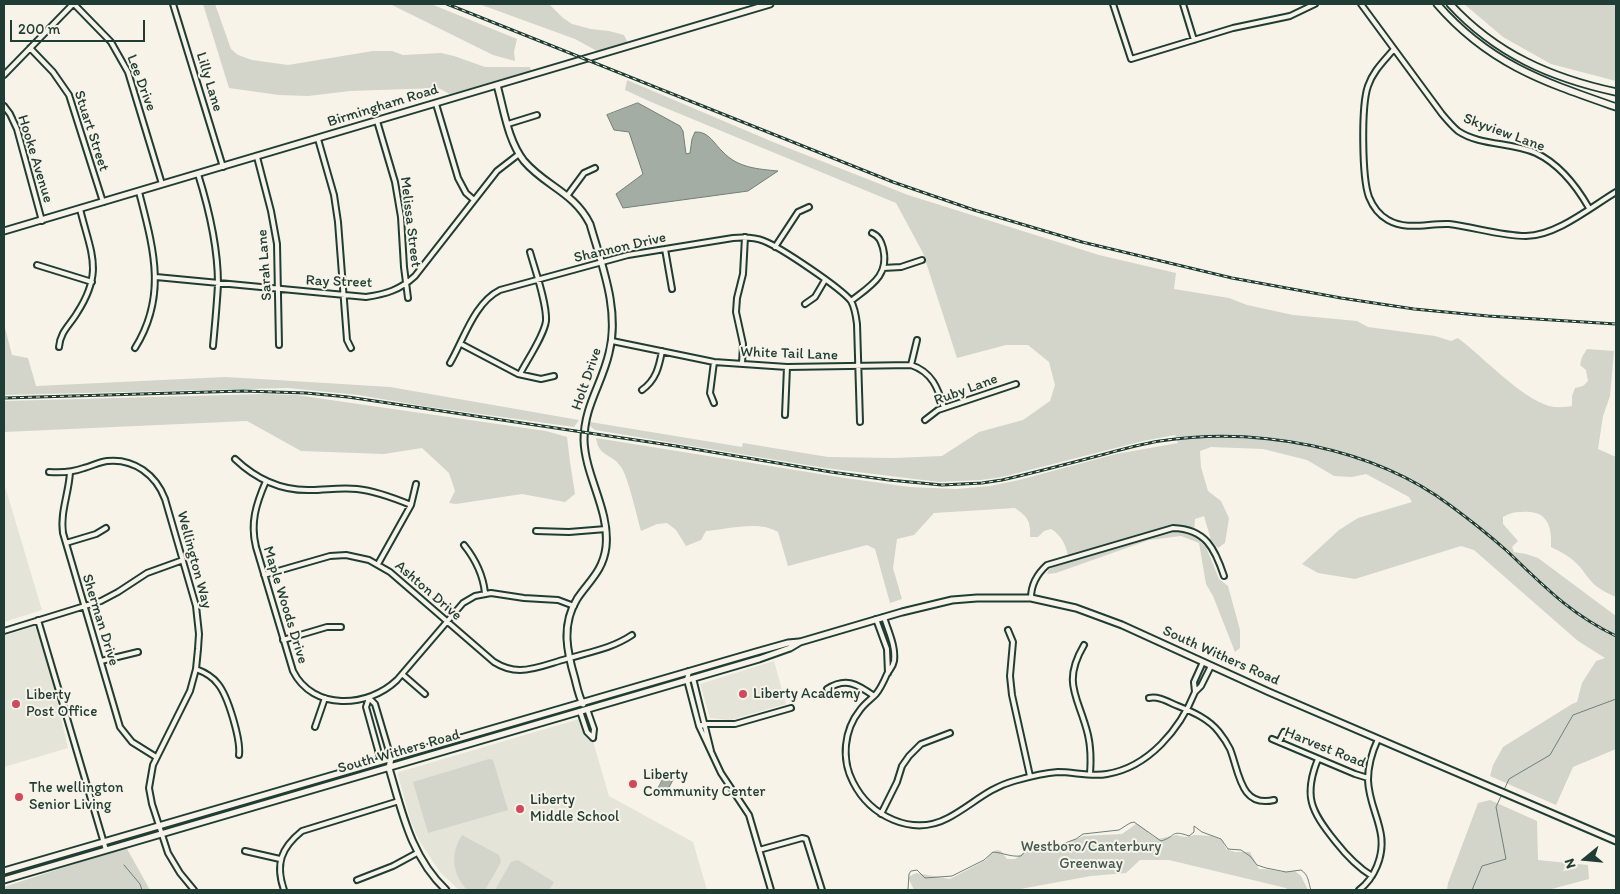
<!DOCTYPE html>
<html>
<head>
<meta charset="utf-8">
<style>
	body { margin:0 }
	#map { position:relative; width:1620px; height:894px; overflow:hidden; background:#f7f3e8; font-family:Itim,sans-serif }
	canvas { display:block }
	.frame { position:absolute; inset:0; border:5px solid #1f3d34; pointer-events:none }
	.north { position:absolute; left:1560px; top:834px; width:50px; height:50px; -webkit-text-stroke:4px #f7f3e8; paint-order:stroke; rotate:253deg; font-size:14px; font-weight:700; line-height:20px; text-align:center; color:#1f3d34 }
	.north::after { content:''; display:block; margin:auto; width:18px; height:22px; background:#1f3d34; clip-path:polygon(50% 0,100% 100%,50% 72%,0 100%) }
	.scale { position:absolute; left:10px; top:20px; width:135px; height:22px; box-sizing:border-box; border:2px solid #1f3d34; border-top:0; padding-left:6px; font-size:15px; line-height:18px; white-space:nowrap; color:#1f3d34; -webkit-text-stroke:4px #f7f3e8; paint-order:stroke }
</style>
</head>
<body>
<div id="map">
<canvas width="1620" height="894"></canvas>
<div class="frame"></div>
<div class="north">N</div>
<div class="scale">200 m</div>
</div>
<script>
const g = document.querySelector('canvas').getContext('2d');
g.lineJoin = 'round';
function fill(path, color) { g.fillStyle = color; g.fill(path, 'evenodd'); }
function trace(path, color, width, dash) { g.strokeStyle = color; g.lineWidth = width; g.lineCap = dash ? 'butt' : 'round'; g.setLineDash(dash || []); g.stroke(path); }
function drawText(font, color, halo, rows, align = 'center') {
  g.font = font + ' Itim,sans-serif'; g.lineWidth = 4; g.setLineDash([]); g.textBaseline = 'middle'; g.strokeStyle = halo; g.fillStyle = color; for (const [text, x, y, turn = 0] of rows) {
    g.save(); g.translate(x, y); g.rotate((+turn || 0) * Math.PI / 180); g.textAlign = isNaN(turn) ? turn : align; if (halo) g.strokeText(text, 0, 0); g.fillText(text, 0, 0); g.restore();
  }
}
fill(new Path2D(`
	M4 483 42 610 4 622Z
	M35 626 50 671 68 748 4 767V636Z
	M774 661 786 704 730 720 710 718 700 684Z
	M586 717 609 796 693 842 707 890H459L440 872 420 842 411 822 398 775 399 772Z`), '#e5e4d9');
fill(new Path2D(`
	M203 4H215L231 49 238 55 252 60 288 65 373 51H392L403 55 441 53 454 56 485 67H530L531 71 450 94 438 88 350 91 308 96 279 95 229 88Z
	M390 4H431L517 39 514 52 515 61 493 55Z
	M479 4H549L563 18 572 24 591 29 609 31 624 35 628 43 597 51 575 39Z
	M1464 4H1616V81L1551 64 1503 37Z
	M627 80 773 142 908 195 1099 255 1176 273 1174 289 1229 298 1247 305 1293 315 1357 321 1368 327 1435 336 1451 341 1458 338C1482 356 1521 398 1549 406 1557 408 1565 407 1572 406V396L1575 388 1583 386 1588 381 1586 370 1580 365 1582 357 1587 349 1614 351 1610 396 1603 416 1598 449 1616 457V597C1607 593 1596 588 1590 580 1586 576 1584 571 1580 567 1572 558 1562 552 1551 547 1552 525 1547 510 1522 512 1514 512 1510 513 1503 517V524L1518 541 1512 547 1514 552 1526 554 1538 558 1616 616V749L1573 767 1556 805 1490 776 1493 765 1503 747 1572 704 1577 702 1582 683 1596 661 1605 658 1578 641 1474 550 1461 546 1355 579 1318 573 1302 564 1339 530 1358 518 1412 502 1409 497 1366 474 1352 477 1334 476 1307 460 1263 449 1211 447 1200 451 1201 467 1208 491 1221 501 1229 518 1225 543 1218 548 1211 540 1204 516 1195 519 1194 535 1206 547 1219 579 1228 586 1240 630V648L1235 652 1213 596 1206 584 1199 543 1181 536 1149 540 1056 573 1047 574 1049 569 1069 561C1067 548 1063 536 1051 529L1044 531 1038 537H1030C1031 522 1028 517 1015 508L934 513 914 535 897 539 893 568 902 599 890 603 875 549 867 545 788 566 778 532C759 520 728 529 706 531L701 540 686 546 676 530 667 523 657 524 641 531C637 517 628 476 621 467 612 453 599 458 596 438L845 478 910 487 956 489 990 486 1019 480 1116 454 1178 443 1175 435 1143 441 1002 477 981 480 939 482 825 468 595 430 590 426V422L742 447 743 443 828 457 894 458 942 456 979 432 1023 420 1050 401 1055 385 1049 362 1028 345H1006L957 358 923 253 896 203 651 102 625 90Z
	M4 324 12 355 28 358 36 386 225 377 277 380 390 387 579 420 574 427 423 406 358 395 288 388 4 395Z
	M265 394 296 395 546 431 567 437 570 462 575 494 565 502 522 494 456 504 449 503 455 491 449 473 422 448 384 454 301 451 247 421 4 432V401Z
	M489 759 493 760 508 810 428 833 413 782Z
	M1490 800 1537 821 1538 860 1588 865 1589 879 1548 890H1447L1448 883 1478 803Z
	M1136 824C1145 827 1149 835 1158 839L1176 835 1185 837 1195 835 1213 836 1222 840 1226 849 1235 852H1250L1259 869C1274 868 1281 874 1295 871L1301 876 1308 890H1288L1286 888 1169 860H1140L1126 873 1091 876 1015 890H914L908 877 916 873 950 879 986 860 991 853 997 850 1001 851 1007 859H1015L1028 849 1037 847 1053 848 1084 836 1122 834Z
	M462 835 499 855 501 862 485 890H467C452 873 450 854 462 835Z
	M126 847 150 890H4V887Z
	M518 860 554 882 549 890H495L511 862Z`), '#d3d5ca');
const water = new Path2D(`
	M638 103 680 126 683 131 686 154 690 153 692 139 695 132C709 131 714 144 723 152 738 168 758 169 778 171L748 191 623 208 616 194 643 174 629 132 614 130 607 115Z
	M666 773 674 778 666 793 658 789Z`);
fill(water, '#a4ada3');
trace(water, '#6f8077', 1);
trace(new Path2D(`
	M1504 790 1509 779 1550 755 1573 715 1616 699
	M124 865 140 884 142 890
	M908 890 909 874 911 871 917 870 925 878 952 876 984 860 993 852C1004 853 1010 857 1021 856L1027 849 1054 847 1076 839 1083 834 1119 830 1130 823 1134 822 1161 841C1176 837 1170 829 1189 836L1194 832V826L1202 832 1221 839 1228 849 1241 850 1250 856 1257 865 1266 868 1286 872 1301 870C1309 875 1308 882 1311 890
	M1472 890 1482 866 1506 859 1496 807 1502 794`), '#6f8077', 1);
const street = new Path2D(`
	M74 4 111 42 128 72 162 184
	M173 4 223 167
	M1113 4 1131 59 1233 28 1290 16 1315 4
	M1183 4 1194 40
	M1361 4 1442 114C1447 120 1452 126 1458 131 1480 146 1512 142 1536 153 1559 164 1577 187 1589 208
	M30 48 53 72 69 95 103 202
	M1394 49C1384 61 1373 71 1368 86 1361 106 1362 178 1369 197 1373 207 1379 215 1388 220 1407 231 1428 223 1449 224 1474 227 1501 236 1526 236 1556 236 1591 207 1616 192
	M4 75 73 4
	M436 104 458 178 466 193 474 200
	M4 106 10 114 17 129 42 221
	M377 121 395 182 401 217 404 267 408 298
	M508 124 537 115
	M318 139 334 195 338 222 347 340 351 348
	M257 157 271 211 277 244 279 345
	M198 174C209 209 218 246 218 284 217 304 215 325 213 346
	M567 196 584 173 595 168
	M775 247 798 212 809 207
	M665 249 672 289
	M37 265 92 282
	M883 268 901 267 922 260
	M156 277 366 297C386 294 400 290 415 276L497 171 519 154
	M851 301C870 286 890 276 883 248 881 241 879 236 872 233
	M805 304 815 297 825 280
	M612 341 714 362 787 367 911 365C932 372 938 388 944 408
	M461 344 518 374 541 379 554 376
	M59 347C60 332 70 325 77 313 104 271 91 254 80 209
	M135 348C168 295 153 247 139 192
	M714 362 710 393 714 403
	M450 363C464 339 474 303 500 290L628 255 733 238C744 237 754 237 764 241 780 247 841 288 851 301 855 308 856 316 857 324L860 422
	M742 364 743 344 736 312 737 298 743 274 745 237
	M911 365 917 340
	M520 374C527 360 544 336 546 321 547 303 535 270 530 252
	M642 390C656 380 659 367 662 351
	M785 415 787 367
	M925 420 938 410 1016 384
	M235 459C256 479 281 491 311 490 326 490 341 487 357 489 376 491 394 498 411 505
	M49 472C61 473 73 472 84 468 92 466 99 462 107 461 134 458 156 475 165 499L196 606 199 634 198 649 196 669 190 691 153 765 149 788 152 804 168 853 180 873 194 890
	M70 472C69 493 60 512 63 533L120 727 132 742 156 757
	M266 481C256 504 250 523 256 547L293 671C313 711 368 708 397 680L463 603 475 596 491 593 524 598 558 600 574 606
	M536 531 569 532 606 529
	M66 543 96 534 106 528
	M464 545C476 560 483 574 485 593
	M378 564 411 505 416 484
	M264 575 330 556 346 555 369 560 390 572 494 662C502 667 510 670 520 670 535 670 551 663 566 659 589 652 611 649 632 635
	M1031 598C1031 584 1037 574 1047 565L1173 528C1206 529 1215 549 1224 576
	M884 617C888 631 896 646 894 661 893 667 890 669 887 674 884 681 881 688 876 694 871 699 864 704 860 710 844 730 841 759 853 782 870 816 912 837 948 818 971 806 988 788 1014 781 1028 777 1043 773 1058 772 1074 772 1091 777 1107 774 1149 767 1180 729 1195 692
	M876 619 887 649 888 673
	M38 620 106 850
	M1008 630 1013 642 1010 676 1012 695 1030 776
	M4 631 101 601 118 592 147 573 183 560
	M283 640 327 627H341
	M1084 645C1061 684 1079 697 1088 735 1091 748 1091 761 1090 774
	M101 661 138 652
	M1203 662 1194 682 1195 692 1201 686 1211 666
	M196 669C204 672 213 677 218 684 228 696 241 740 239 755
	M689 671 687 680 699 726 721 773 749 815 771 890
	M402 674 425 694
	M693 678 711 751
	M827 689C846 677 857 684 874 696
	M1149 698C1159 696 1168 702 1178 706 1193 712 1209 719 1219 732 1223 737 1227 743 1230 749 1239 771 1240 808 1274 800
	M587 709 594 729 593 738
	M580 711 587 732 593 738
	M699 726 706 724H735L791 708
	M315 727 325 698
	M1272 739 1355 774 1368 778
	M1279 742 1284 732
	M1318 759C1303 796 1311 811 1335 841 1346 855 1357 867 1372 876
	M381 761 366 707 369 698 375 704 391 758
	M881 814 897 782 902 766 909 756 921 744 950 733
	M759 850 802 838 806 839 822 890
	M245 851 280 859
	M357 880 393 866 417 853
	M284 890C275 864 281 848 302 831L399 801
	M1359 890C1367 884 1373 876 1377 866 1391 832 1369 812 1368 780 1368 766 1372 752 1378 739`);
const secondary = new Path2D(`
	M497 85C504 110 508 141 524 161 545 186 574 192 590 224 602 266 620 310 609 353 602 384 584 406 584 440 585 476 610 510 606 547 603 571 589 581 577 599 561 625 567 652 575 679 577 687 579 697 583 704
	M4 231 770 4
	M391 758 389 768C402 812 411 857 446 890
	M4 871 756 652 788 643 799 642
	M4 880 759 659 790 648 800 642 902 612 952 600 977 598H1031L1076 608 1122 625 1269 692 1616 841`);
const primary = new Path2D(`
	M1437 4C1489 64 1544 82 1616 107
	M1450 4C1496 54 1551 78 1616 92`);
trace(street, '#1f3d34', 8);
trace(secondary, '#1f3d34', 9);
trace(primary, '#1f3d34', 9);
trace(street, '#f7f3e8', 4);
trace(secondary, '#f7f3e8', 5);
trace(primary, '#f7f3e8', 5.5);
const rail = new Path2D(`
	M447 4 893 182 974 210 1082 242 1232 278 1341 298 1414 309 1488 316 1616 324
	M4 398 243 391 306 393 348 397 676 446 831 472 889 480 942 485 982 483 1002 480C1037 472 1071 463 1105 454 1123 449 1141 444 1160 441 1256 426 1373 447 1451 506 1470 520 1489 535 1507 551 1544 586 1569 613 1616 636`);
trace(rail, '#1f3d34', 3);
trace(rail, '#f7f3e8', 1, [4]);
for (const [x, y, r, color] of [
	[743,694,5,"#d1495b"],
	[16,704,5,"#d1495b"],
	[633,784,5,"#d1495b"],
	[19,797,5,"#d1495b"],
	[520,809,5,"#d1495b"]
]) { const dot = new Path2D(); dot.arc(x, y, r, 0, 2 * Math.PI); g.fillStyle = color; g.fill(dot); trace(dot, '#f7f3e8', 2); }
drawText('15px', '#1f3d34', '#f7f3e8', [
	["Lilly Lane",209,82,73],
	["Lee Drive",141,83,69],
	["Birmingham Road",383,106,-17],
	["Stuart Street",91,131,72],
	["Skyview Lane",1504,133,20],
	["Hooke Avenue",35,159,73],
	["Melissa Street",410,222,83],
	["Shannon Drive",620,248,-13],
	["Sarah Lane",265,265,-94],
	["Ray Street",339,282,2],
	["White Tail Lane",789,354,2],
	["Holt Drive",587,379,-71],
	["Ruby Lane",966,390,-20],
	["Wellington Way",194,560,75],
	["Ashton Drive",428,591,41],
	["Maple Woods Drive",285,605,73],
	["Sherman Drive",100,620,73],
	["South Withers Road",1221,656,24],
	["Harvest Road",1325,748,22],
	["South Withers Road",399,752,-16]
]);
drawText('15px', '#1f3d34', '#f7f3e8', [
	["Liberty Academy",753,694],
	["Liberty",26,695],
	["Post Office",26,712],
	["Liberty",643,775],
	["Community Center",643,792],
	["The wellington",29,788],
	["Senior Living",29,805],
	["Liberty",530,800],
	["Middle School",530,817]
], 'left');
drawText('15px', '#435b52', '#f7f3e8', [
	["Westboro/Canterbury",1091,847],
	["Greenway",1091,864]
]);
</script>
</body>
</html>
